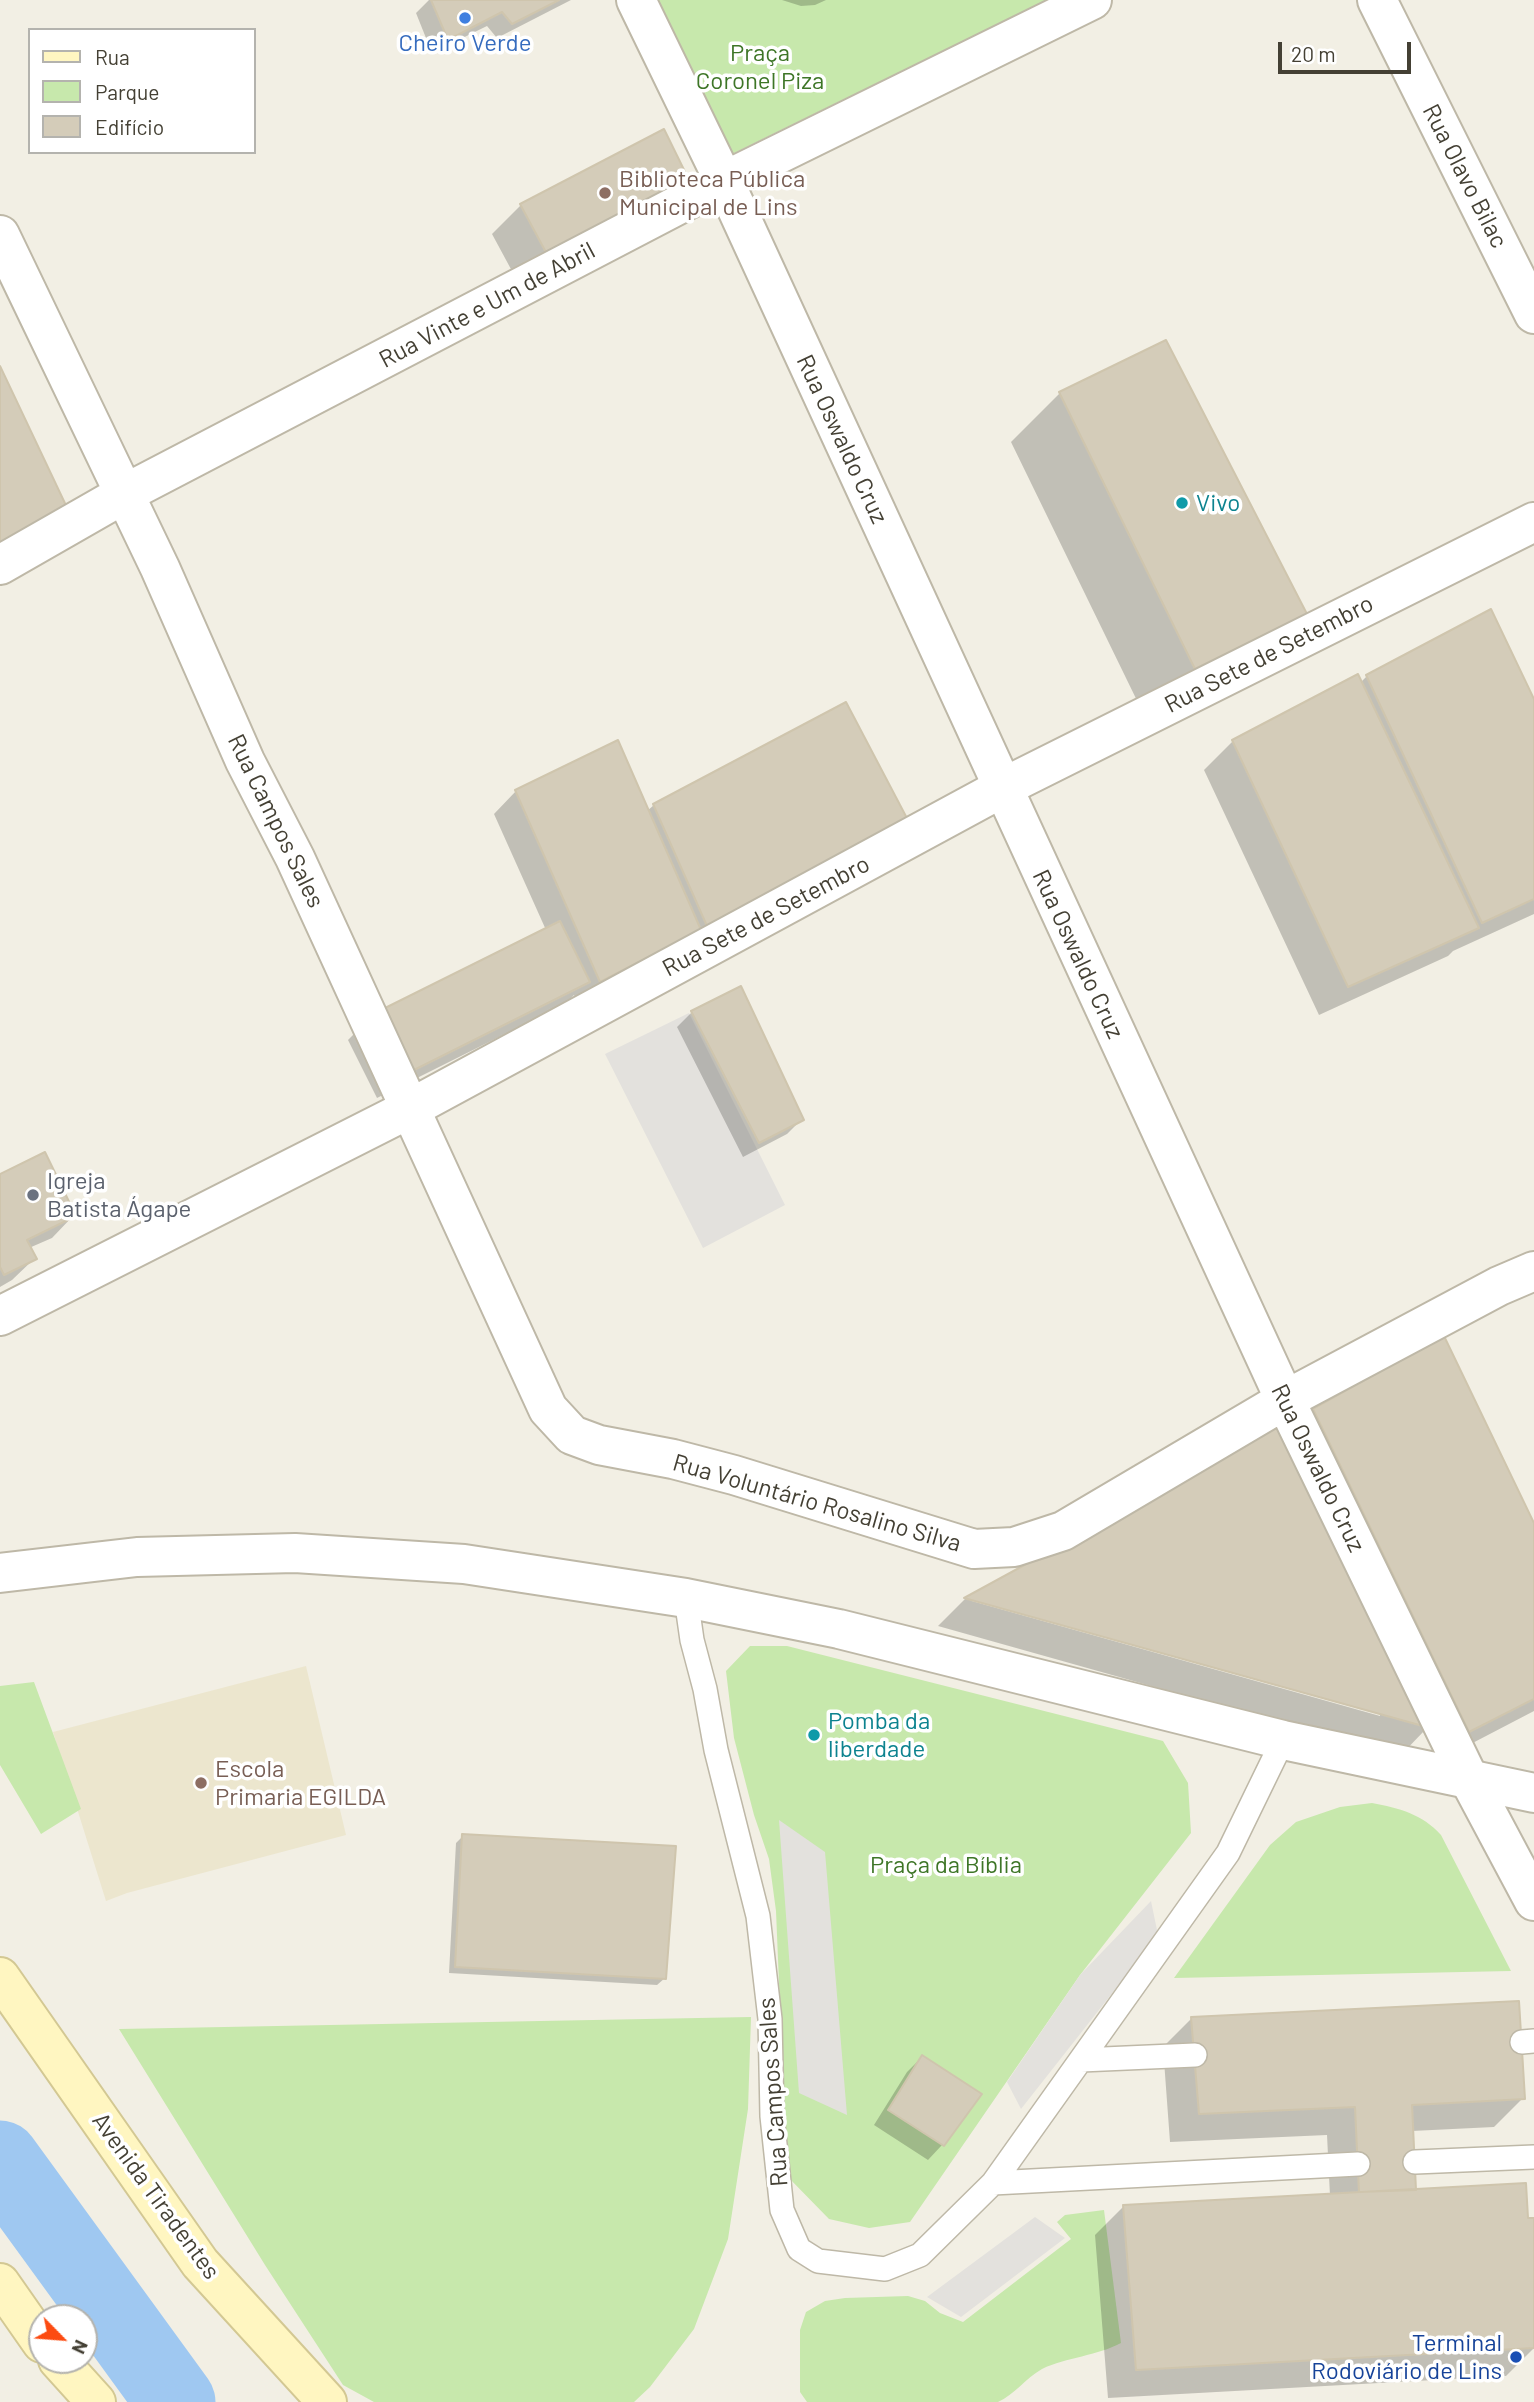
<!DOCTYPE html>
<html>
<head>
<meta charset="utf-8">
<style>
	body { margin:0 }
	#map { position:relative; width:1534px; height:2402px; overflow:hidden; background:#f2efe4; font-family:Barlow,sans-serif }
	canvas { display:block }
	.legend { position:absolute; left:28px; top:28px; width:228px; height:126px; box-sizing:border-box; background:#fff; border:2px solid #b4b3ae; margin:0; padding:9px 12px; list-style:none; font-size:21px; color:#444034 }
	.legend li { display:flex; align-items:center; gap:14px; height:35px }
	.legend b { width:35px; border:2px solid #b4b3ae }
	.north { position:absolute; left:28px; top:2304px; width:70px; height:70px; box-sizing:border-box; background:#fff; border:2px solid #b4b3ae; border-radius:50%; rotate:115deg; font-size:19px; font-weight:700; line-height:28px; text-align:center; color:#444034 }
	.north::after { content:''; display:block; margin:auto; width:24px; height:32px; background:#fc4b11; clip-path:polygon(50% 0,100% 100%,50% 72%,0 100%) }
	.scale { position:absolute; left:1278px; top:42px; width:133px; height:32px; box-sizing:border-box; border:4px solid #444034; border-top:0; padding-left:9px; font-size:21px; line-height:24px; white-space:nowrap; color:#444034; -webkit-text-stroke:5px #fff; paint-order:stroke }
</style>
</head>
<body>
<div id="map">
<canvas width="1534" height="2402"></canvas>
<ul class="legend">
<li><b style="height:9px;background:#fff6c1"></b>Rua</li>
<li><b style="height:19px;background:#c7e8ac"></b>Parque</li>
<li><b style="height:19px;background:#d4ccb9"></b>Edifício</li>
</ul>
<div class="north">N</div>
<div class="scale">20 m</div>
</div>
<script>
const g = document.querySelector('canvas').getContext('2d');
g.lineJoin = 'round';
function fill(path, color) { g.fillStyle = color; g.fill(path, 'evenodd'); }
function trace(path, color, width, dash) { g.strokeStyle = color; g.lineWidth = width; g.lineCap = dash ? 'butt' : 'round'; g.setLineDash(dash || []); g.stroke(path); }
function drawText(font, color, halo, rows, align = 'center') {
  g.font = font + ' Barlow,sans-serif'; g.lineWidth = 7; g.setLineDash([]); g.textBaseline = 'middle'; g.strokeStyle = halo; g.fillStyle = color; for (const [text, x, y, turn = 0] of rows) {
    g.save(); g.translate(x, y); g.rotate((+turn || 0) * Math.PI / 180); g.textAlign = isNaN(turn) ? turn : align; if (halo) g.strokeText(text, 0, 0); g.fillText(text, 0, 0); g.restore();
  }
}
fill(new Path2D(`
	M306 1666 346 1835 127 1893 106 1901 53 1732Z`), '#ece6ce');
fill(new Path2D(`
	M653 0H1047L728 156Z
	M750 1646H787L1163 1741 1188 1783 1191 1833 1080 1975 910 2222 869 2228 829 2219 787 2176 776 1911 769 1859 754 1815 734 1738 726 1671Z
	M34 1682 81 1809 41 1834 0 1765V1686Z
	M1372 1803C1399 1808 1422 1814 1441 1835L1511 1971 1174 1978 1270 1845 1296 1822 1340 1807Z
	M751 2017 748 2109 728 2239 694 2329 650 2387 634 2402H374L343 2385 265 2265 119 2029Z
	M1104 2210 1121 2343C1097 2356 1067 2357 1042 2369 1026 2378 1015 2394 998 2402H807L800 2392V2330L806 2312 825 2301 845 2298 908 2296 925 2301 940 2313 963 2322 1071 2239 1057 2222 1065 2215Z`), '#c7e8ac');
fill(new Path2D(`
	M689 1013 785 1205 703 1248 605 1054Z
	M779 1820 825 1852 847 2115 799 2093Z
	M1151 1901 1158 1935 1021 2109 1007 2082 1080 1975Z
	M1035 2217 1065 2238 961 2317 927 2297Z`), '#e3e1dd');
fill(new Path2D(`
	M429 0H571L497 38 487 26 432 53 416 13Z
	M782 0H826L815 5 801 6Z
	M663 132 519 284 492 234 521 205Z
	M1060 393 1305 614 1256 663 1145 717 1011 442Z
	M1367 676 1534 703V914L1453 951 1448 956 1319 1015 1204 770 1233 741 1360 683Z
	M516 791 647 811 654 805 908 823 578 1003 574 995 565 1004 377 1098 348 1040 370 1018 546 930 494 814Z
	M692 1012 802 1119 787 1134 743 1157 677 1027Z
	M0 1176 74 1215 52 1238 29 1248 35 1258 12 1280 0 1287Z
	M1314 1410 1534 1527V1711L1440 1760 1425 1730 1400 1756 938 1626 965 1599 1280 1427 1285 1438ZM973 1598 1380 1712V1716L972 1601Z
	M463 1836 665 1978 657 1985 449 1973 456 1843Z
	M1192 2018 1523 2098 1494 2127 1412 2131 1415 2191 1527 2219H1534V2348L1506 2376 1108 2398 1095 2235 1124 2206 1330 2196 1327 2135 1170 2142 1163 2047Z
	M922 2057 942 2145 928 2160 874 2125 907 2072Z`), '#0003');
trace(new Path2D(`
	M0 2160 176 2402`), '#9fc8f1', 79);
const building = new Path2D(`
	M431 0H559L512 24 502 12 448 40Z
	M664 129 690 182 548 256 520 204Z
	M1166 340 1307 614 1195 669 1059 392Z
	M0 366 71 516 0 552Z
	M1491 609 1534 699V899L1482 923 1366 675Z
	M1358 674 1479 928 1348 987 1232 740Z
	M846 702 910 824 707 926 653 804Z
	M618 740 701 930 600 982 515 790Z
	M560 921 590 982 400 1077 369 1016Z
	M741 986 804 1120 759 1143 691 1011Z
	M45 1152 76 1216 27 1240 37 1259 4 1275 0 1267V1174Z
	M1444 1336 1534 1523V1699L1469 1732 1313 1409Z
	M1281 1425 1430 1728 964 1598Z
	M462 1834 676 1846 666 1979 455 1967Z
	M1519 2001 1525 2099 1412 2105 1416 2190 1359 2192 1355 2107 1199 2114 1191 2017Z
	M922 2055 982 2094 944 2146 888 2110Z
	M1526 2183 1528 2218H1534V2348L1136 2370 1123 2205Z`);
fill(building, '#d4ccb9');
trace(building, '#cfc5ad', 2);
const service = new Path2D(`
	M686 1598 692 1640 705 1689 716 1750 758 1916 770 2019 772 2116 782 2210 799 2249 818 2261 885 2269 920 2255 993 2183 1228 1853 1283 1740
	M1522 2042 1534 2041
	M1081 2060 1195 2055
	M1415 2162 1534 2157
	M993 2183 1358 2164`);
const minor = new Path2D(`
	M636 0 724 181 1285 1400 1470 1781 1534 1901
	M1377 0 1534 314
	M0 235 160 568 245 761 295 858 548 1409 572 1435 599 1445 673 1459 734 1475 974 1549 1014 1547 1063 1531 1285 1400 1499 1286 1534 1271
	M0 565 124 494 724 181 1092 0`);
const tertiary = new Path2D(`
	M0 1316 411 1108 1002 788 1534 522
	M0 1573 137 1557 295 1553 464 1564 686 1598 839 1629 1283 1740 1534 1793`);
const secondary = new Path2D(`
	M0 1977 200 2263 327 2402
	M0 2283 42 2343
	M58 2360 96 2402`);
trace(service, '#beb8a7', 26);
trace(minor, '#beb8a7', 42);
trace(tertiary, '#beb8a7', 42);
trace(secondary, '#d3c893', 42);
trace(service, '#fff', 23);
trace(minor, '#fff', 38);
trace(tertiary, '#fff', 38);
trace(secondary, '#fff6c1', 38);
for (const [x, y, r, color] of [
	[465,18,7,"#3f7fe0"],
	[605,193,7,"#8d6e63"],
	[1182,503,7,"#0f9aa8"],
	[33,1195,7,"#6b7280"],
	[814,1735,7,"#0f9aa8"],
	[201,1783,7,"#8d6e63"],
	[1516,2357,7,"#1a4fb4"]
]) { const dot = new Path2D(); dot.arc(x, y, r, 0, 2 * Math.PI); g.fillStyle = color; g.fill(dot); trace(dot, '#fff', 2.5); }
drawText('24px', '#366cbe', '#fff', [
	["Cheiro Verde",465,43]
]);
drawText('24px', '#3e7627', '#fff', [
	["Praça",760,53],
	["Coronel Piza",760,81],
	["Praça da Bíblia",946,1865]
]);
drawText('24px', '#444034', '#fff', [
	["Rua Olavo Bilac",1465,176,63],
	["Rua Vinte e Um de Abril",487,305,-28],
	["Rua Oswaldo Cruz",842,439,65],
	["Rua Sete de Setembro",1269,654,-27],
	["Rua Campos Sales",276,821,64],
	["Rua Sete de Setembro",766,916,-28],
	["Rua Oswaldo Cruz",1078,954,65],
	["Rua Oswaldo Cruz",1318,1468,64],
	["Rua Voluntário Rosalino Silva",817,1503,16],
	["Rua Campos Sales",773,2092,-94],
	["Avenida Tiradentes",156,2196,54]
]);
drawText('24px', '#785e54', '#fff', [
	["Biblioteca Pública",619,179],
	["Municipal de Lins",619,207],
	["Escola",215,1769],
	["Primaria EGILDA",215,1797]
], 'left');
drawText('24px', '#0d838f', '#fff', [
	["Vivo",1196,503],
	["Pomba da",828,1721],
	["liberdade",828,1749]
], 'left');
drawText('24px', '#5b616d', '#fff', [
	["Igreja",47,1181],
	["Batista Ágape",47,1209]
], 'left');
drawText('24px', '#164399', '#fff', [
	["Terminal",1502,2343],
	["Rodoviário de Lins",1502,2371]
], 'right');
</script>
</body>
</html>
